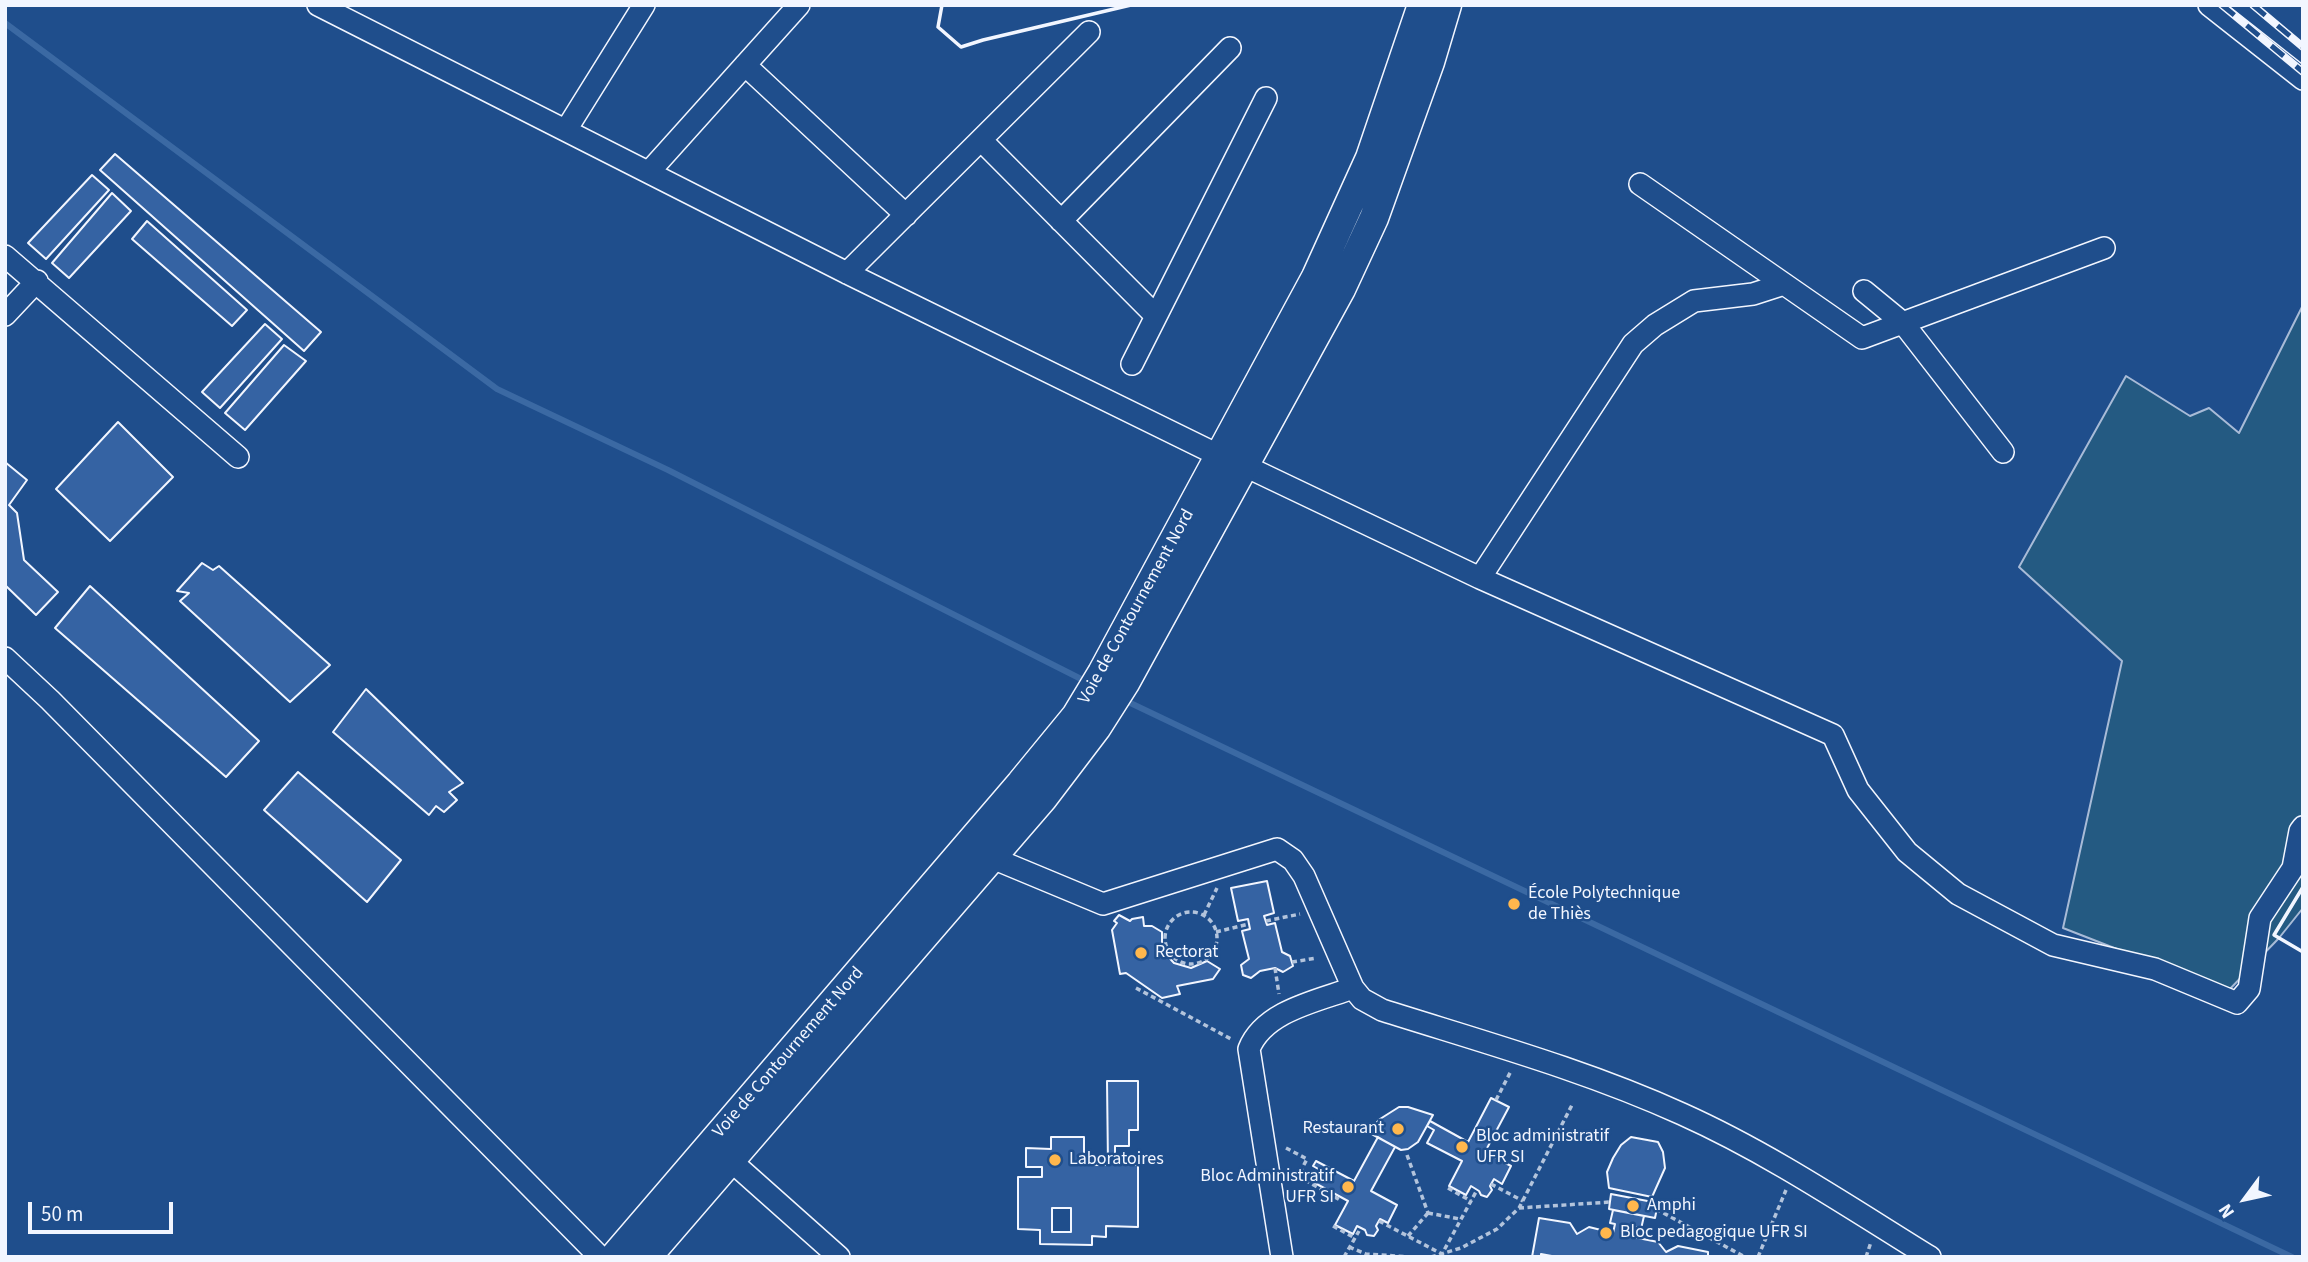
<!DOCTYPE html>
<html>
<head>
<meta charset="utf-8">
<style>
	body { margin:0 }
	#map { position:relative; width:2308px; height:1262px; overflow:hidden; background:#1f4e8c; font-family:"Source Sans 3",sans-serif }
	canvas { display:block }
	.frame { position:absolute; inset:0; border:7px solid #f2f6ff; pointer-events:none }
	.north { position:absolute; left:2210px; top:1164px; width:70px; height:70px; -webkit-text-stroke:5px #1f4e8c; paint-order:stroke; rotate:237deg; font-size:19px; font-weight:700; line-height:28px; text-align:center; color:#f2f6ff }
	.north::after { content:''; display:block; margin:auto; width:24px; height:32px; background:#f2f6ff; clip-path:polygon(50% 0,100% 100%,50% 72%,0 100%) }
	.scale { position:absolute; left:28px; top:1202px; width:145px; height:32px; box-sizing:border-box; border:4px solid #f2f6ff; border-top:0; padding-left:9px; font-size:21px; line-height:24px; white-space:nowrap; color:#f2f6ff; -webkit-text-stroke:5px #1f4e8c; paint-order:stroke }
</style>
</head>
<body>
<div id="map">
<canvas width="2308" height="1262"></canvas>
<div class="frame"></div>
<div class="north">N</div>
<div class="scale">50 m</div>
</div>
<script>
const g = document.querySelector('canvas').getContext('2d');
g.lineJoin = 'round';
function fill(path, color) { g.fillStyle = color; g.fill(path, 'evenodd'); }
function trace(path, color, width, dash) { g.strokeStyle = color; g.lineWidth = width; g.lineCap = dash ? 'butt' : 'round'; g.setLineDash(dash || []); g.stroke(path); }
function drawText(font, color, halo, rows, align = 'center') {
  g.font = font + ' "Source Sans 3",sans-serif'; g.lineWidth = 5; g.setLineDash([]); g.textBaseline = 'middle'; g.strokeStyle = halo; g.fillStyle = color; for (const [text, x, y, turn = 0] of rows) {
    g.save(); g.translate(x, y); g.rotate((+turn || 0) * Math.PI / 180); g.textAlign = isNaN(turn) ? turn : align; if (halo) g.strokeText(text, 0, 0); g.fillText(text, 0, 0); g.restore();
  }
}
const green = new Path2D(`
	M2303 305V908L2279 938 2227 992 2063 928 2122 661 2019 567 2126 376 2190 416 2209 408 2239 433Z`);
fill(green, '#245a82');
trace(green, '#a8bbd7', 2);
trace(new Path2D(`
	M5 23 497 389 668 470 1087 682
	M1122 699 2292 1257`), '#3b69a3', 6);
const building = new Path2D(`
	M115 154 321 332 304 351 100 170Z
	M92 175 109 190 46 259 28 243Z
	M112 193 131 211 69 278 52 263Z
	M147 221 247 310 232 326 132 239Z
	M265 324 282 339 220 408 202 392Z
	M284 345 306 361 245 430 225 413Z
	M118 422 173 477 110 541 56 489Z
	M5 462 27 480 9 505 17 513 24 560 58 592 36 615 5 585Z
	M202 563 213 570 219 566 330 665 290 702 180 601 189 593 177 591Z
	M90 586 259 741 226 777 55 628Z
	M366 689 463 783 449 792 457 800 444 812 436 806 429 815 333 732Z
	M298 772 401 860 367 902 264 810Z
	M1267 881 1274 913 1264 916 1267 925 1275 923 1282 952 1290 956 1293 966 1283 972 1275 968 1260 971 1251 978 1243 975 1241 965 1249 959 1242 931 1250 929 1248 919 1238 921 1231 888Z
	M1119 915 1130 921 1132 919 1143 917 1144 926H1152L1162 932V950L1174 963 1191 968 1207 961 1220 969 1213 979 1177 986 1180 994 1162 998 1126 973 1120 974 1112 930 1117 923 1114 921Z
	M1107 1081H1138V1130H1129V1146H1115V1156H1131V1165H1138V1227L1106 1226V1237L1092 1236V1245L1040 1244V1230L1018 1229V1177H1042V1167H1026V1148L1051 1149V1137H1084V1165H1108ZM1052 1208H1071V1232H1052Z
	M1491 1098 1509 1107 1485 1152 1511 1166 1502 1184 1494 1179 1490 1186 1492 1190 1487 1197 1481 1195 1479 1191 1471 1186 1466 1195 1449 1186 1462 1161 1427 1143 1434 1130 1427 1126 1430 1121 1468 1142Z
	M1399 1107H1408L1433 1115 1418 1142 1408 1149 1401 1150 1368 1132 1380 1119Z
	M1378 1137 1395 1147 1371 1191 1397 1205 1388 1223 1380 1219 1376 1226 1378 1230 1374 1236 1367 1235 1365 1230 1357 1226 1353 1234 1335 1225 1348 1201 1313 1182 1320 1170 1313 1166 1316 1161 1354 1181Z
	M1631 1137 1658 1142 1663 1152 1665 1168 1652 1197 1609 1188 1607 1172 1613 1158 1621 1145Z
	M1611 1194 1658 1203 1655 1218 1609 1209Z
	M1613 1210 1644 1216 1641 1229 1635 1227 1633 1237 1658 1242 1666 1252 1678 1246 1708 1252V1257H1557L1541 1254V1257H1532L1539 1218 1570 1223 1577 1234 1589 1227 1613 1233 1615 1224 1610 1223Z`);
fill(building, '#3563a3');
trace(building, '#f2f6ff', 2);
const minor = new Path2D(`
	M318 5 847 273 1220 456 1243 465 1480 578 1833 735 1858 790 1907 852 1958 894 2053 945 2155 969 2237 1003 2249 989 2260 918 2293 868 2300 831 2303 827
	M2209 5 2303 79
	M745 65 906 215
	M566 130 644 5
	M981 140 1156 316
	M649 172 799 5
	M1640 184 1862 338 2104 248
	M1061 221 1230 48
	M5 256 238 457
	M847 273 1089 32
	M1864 291 1903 323 2003 452
	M5 315 37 281
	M1132 364 1266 98
	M1480 578 1633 344 1655 325 1694 301 1753 294 1784 284
	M5 658 50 700 600 1257
	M979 850 990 857 1103 904 1277 849 1293 860 1304 876 1353 988 1362 999 1382 1010C1483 1042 1585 1070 1682 1114 1769 1153 1849 1207 1930 1257
	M721 1152 839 1257
	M1282 1257 1249 1049C1264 1011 1317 1001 1353 988`);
const major = new Path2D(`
	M614 1257 1021 783 1076 716 1102 673 1316 277 1370 158 1422 5
	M647 1257 1043 798 1097 727 1125 683 1341 289 1374 218 1430 62 1447 5`);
trace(minor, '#f2f6ff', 24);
trace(major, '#f2f6ff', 31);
trace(new Path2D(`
	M1165 938a26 26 0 1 1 52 0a26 26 0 1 1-52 0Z
	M1204 915 1217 888
	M1266 921 1300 914
	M1216 932 1249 924
	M1292 962 1317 958
	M1275 968 1279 994
	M1136 988 1231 1039
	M1496 1100 1511 1071
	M1286 1148 1307 1159 1298 1176 1340 1200
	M1407 1155 1428 1213
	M1491 1184 1523 1201
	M1448 1188 1471 1201
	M1519 1208 1610 1202
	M1656 1209 1745 1257
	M1428 1213 1460 1219
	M1379 1221 1442 1254 1477 1190
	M1333 1226 1355 1238
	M1408 1236 1428 1213
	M1349 1247 1366 1254 1412 1257
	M1344 1257 1359 1231
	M1431 1257 1461 1248 1497 1229 1519 1208 1573 1103
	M1758 1257 1786 1190
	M1866 1257 1871 1242`), '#b3c4dc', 3.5, [5, 3.5]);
trace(minor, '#1f4e8c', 21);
trace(major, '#1f4e8c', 28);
const rail = new Path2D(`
	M2222 5 2303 72
	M2253 5 2303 47`);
trace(rail, '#f2f6ff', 8);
trace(rail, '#1f4e8c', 5, [16]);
trace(new Path2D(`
	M942 5 938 27 961 47 983 40 1131 5
	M2303 887 2274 935 2303 952`), '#f2f6ff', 3.5);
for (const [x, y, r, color] of [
	[1514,904,7,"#ffb74d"],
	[1141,953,7,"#ffb74d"],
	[1398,1129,7,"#ffb74d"],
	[1462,1147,7,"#ffb74d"],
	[1055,1160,7,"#ffb74d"],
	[1348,1187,7,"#ffb74d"],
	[1633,1206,7,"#ffb74d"],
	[1606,1233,7,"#ffb74d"]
]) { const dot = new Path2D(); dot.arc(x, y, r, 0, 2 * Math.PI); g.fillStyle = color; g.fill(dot); trace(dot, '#1f4e8c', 2.5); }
drawText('18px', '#f2f6ff', '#1f4e8c', [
	["Voie de Contournement Nord",1137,607,-61],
	["Voie de Contournement Nord",789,1053,-49]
]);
drawText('18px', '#f2f6ff', '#1f4e8c', [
	["École Polytechnique",1528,894],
	["de Thiès",1528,915],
	["Rectorat",1155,953],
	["Restaurant",1384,1129,"right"],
	["Bloc administratif",1476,1137],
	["UFR SI",1476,1158],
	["Laboratoires",1069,1160],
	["Bloc Administratif",1334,1177,"right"],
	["UFR SI",1334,1198,"right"],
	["Amphi",1647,1206],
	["Bloc pedagogique UFR SI",1620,1233]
], 'left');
</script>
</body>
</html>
